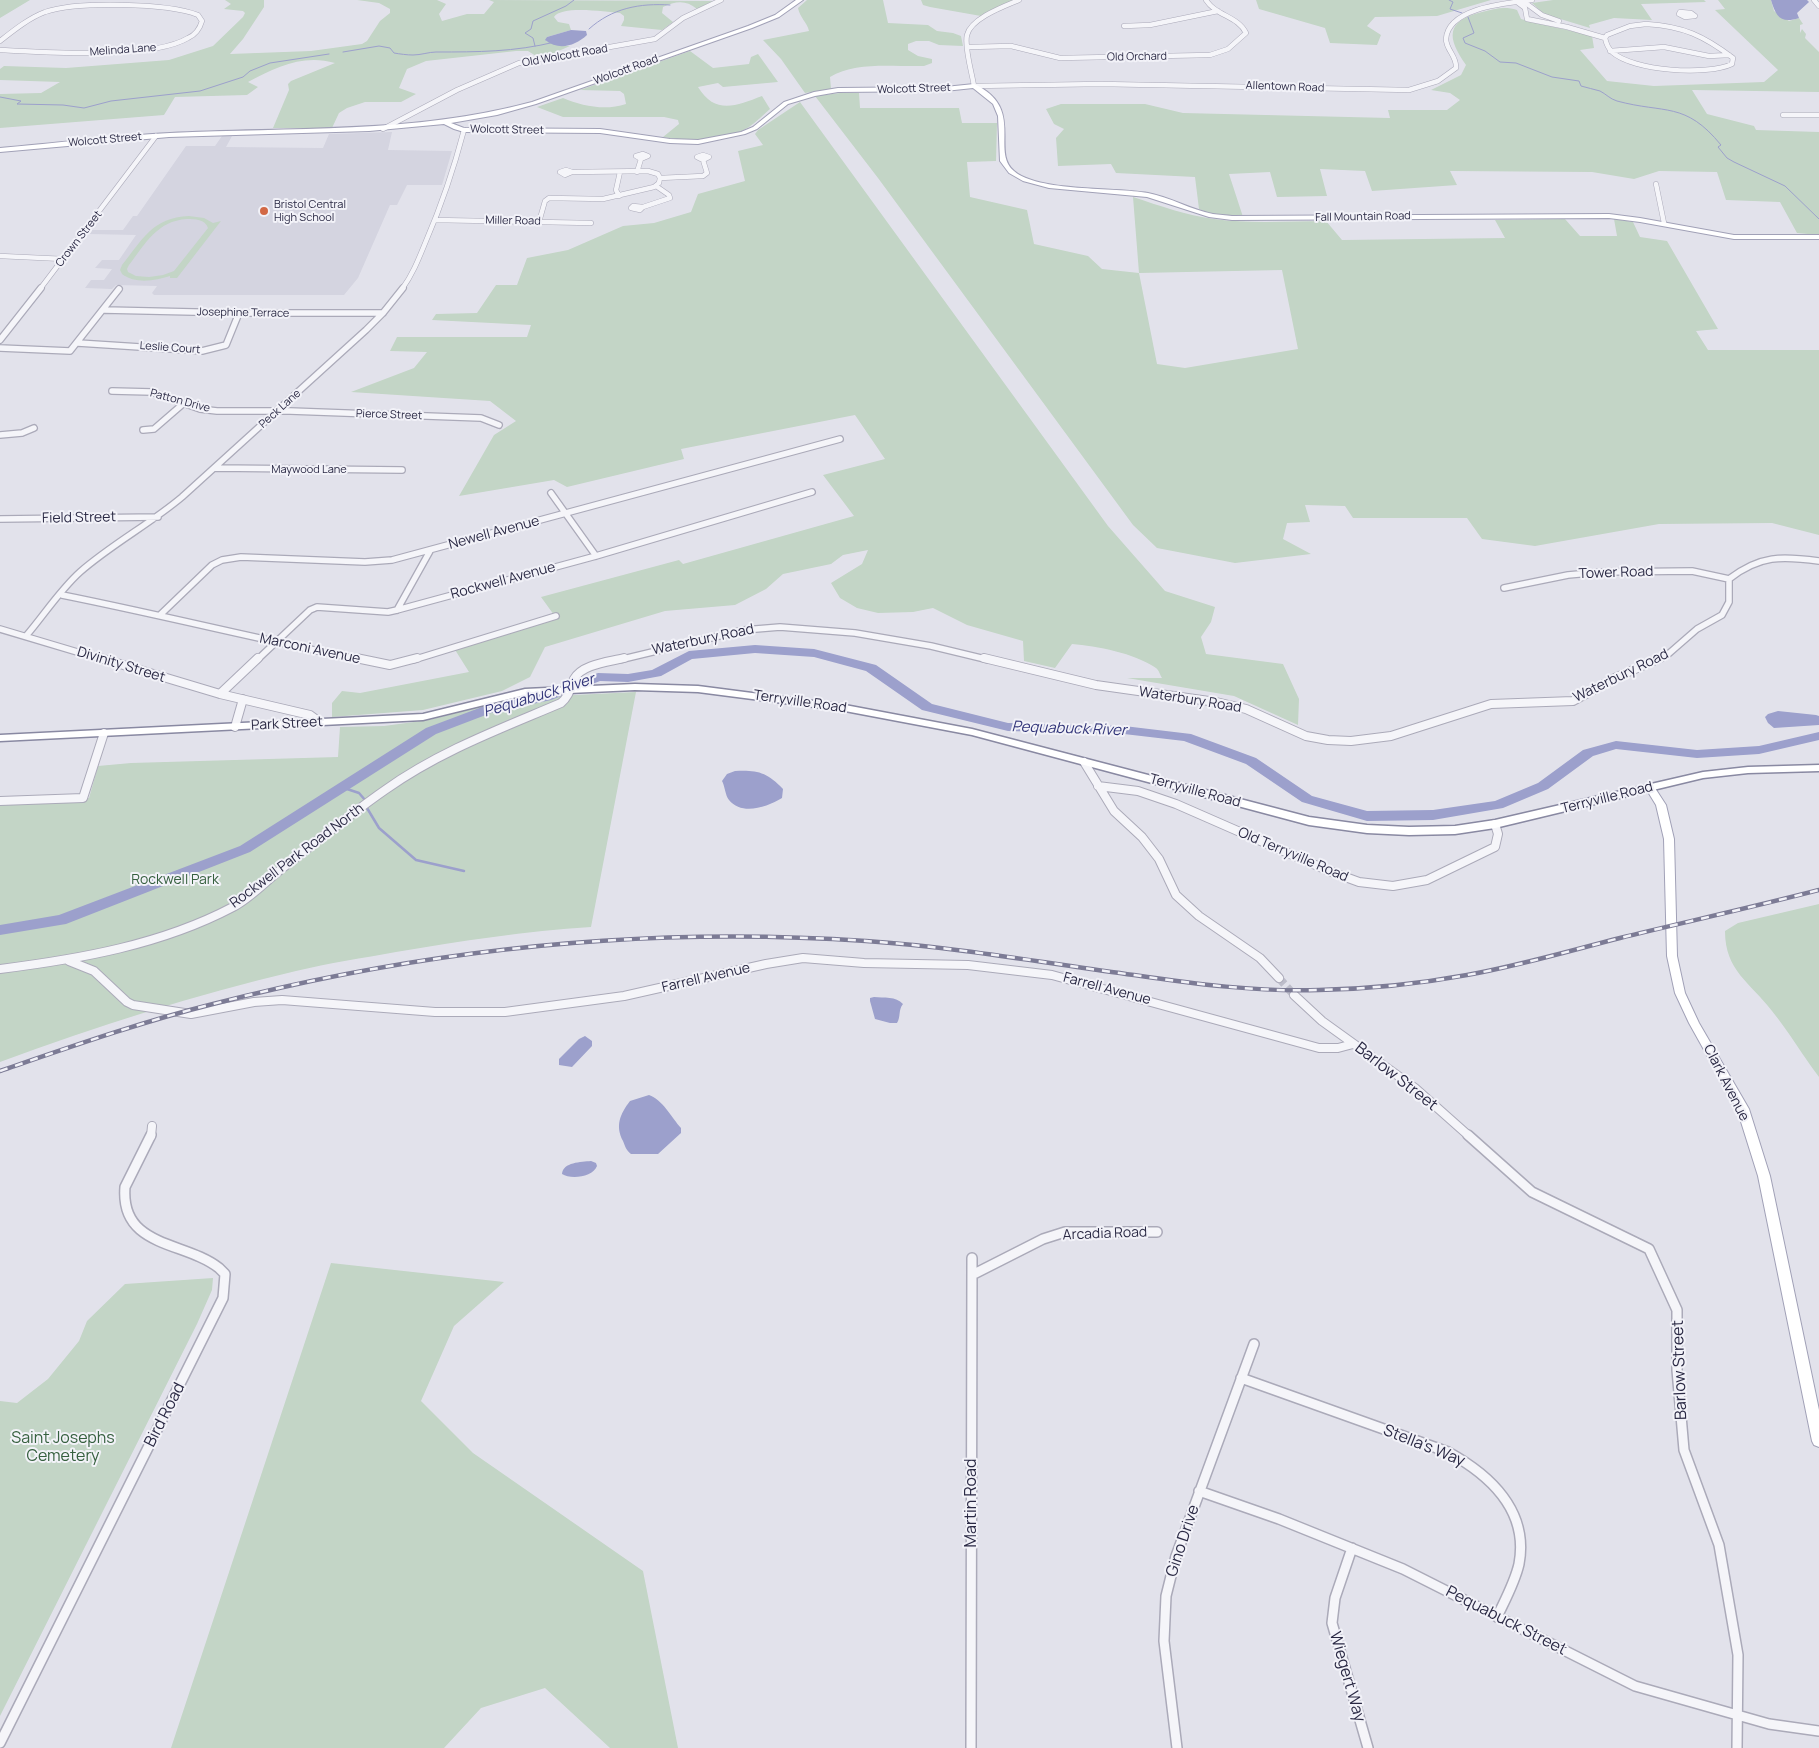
<!DOCTYPE html>
<html>
<head>
<meta charset="utf-8">
<style>
	body { margin:0 }
	canvas { display:block; background:#e2e2eb }
</style>
</head>
<body>
<canvas width="1819" height="1748"></canvas>
<script>
const g = document.querySelector('canvas').getContext('2d');
g.lineJoin = 'round';
function fill(path, color) { g.fillStyle = color; g.fill(path, 'evenodd'); }
function trace(path, color, width, dash) { g.strokeStyle = color; g.lineWidth = width; g.lineCap = dash ? 'butt' : 'round'; g.setLineDash(dash || []); g.stroke(path); }
function drawText(font, color, halo, rows, align = 'center') {
  g.font = font + ' Manrope,sans-serif'; g.lineWidth = 4; g.setLineDash([]); g.textBaseline = 'middle'; g.strokeStyle = halo; g.fillStyle = color; for (const [text, x, y, turn = 0] of rows) {
    g.save(); g.translate(x, y); g.rotate((+turn || 0) * Math.PI / 180); g.textAlign = isNaN(turn) ? turn : align; if (halo) g.strokeText(text, 0, 0); g.fillText(text, 0, 0); g.restore();
  }
}
fill(new Path2D(`
	M392 132 388 150 452 151 442 185H407L397 205H390L358 278 344 295H154L152 293 157 286 116 285 112 289 85 288 91 280H104L112 269 95 268 102 260H119L136 235 89 234 92 230H123L133 216H137L186 146H215L222 136H232L226 147 323 148 329 134Z`), '#d4d4e0');
fill(new Path2D(`
	M0 0H30L0 18Z
	M225 0H264V7L243 39 230 54 311 51 362 44 367 41 380 21 390 13V9L379 3 357 0H437L446 4 439 14 442 21 467 14H484L494 2 489 0 713 1 697 9C686 0 676 1 663 7L662 13 673 22 662 30 621 26 624 20V16L620 13C606 12 562 5 554 17L558 22 569 24 571 30 547 37 546 41 563 46H570L554 53 536 56 528 51H516L426 61 407 69 399 88 416 94 401 102H365L347 108 339 113 332 128H273L289 90 288 84 291 81 335 63C303 54 276 67 248 82L258 87 247 95 175 97 164 115 0 128V94L41 93 60 82 0 80V69L4 66 66 68 169 60 213 46 243 17 245 13 243 11 224 9 231 4Z
	M807 0H883L888 23 928 25 937 31 953 33 961 36 963 46 939 45 929 41H916L908 44V50L918 56 932 59V63L924 66C894 67 856 61 830 77L831 89 805 93 781 59 763 40 809 31C807 22 800 18 798 8Z
	M921 0H1014L981 16 930 7 923 5Z
	M1256 0H1491L1437 16 1375 17 1367 26 1381 35 1377 45 1330 43 1325 28 1259 9Z
	M1553 0H1704L1706 2 1641 4 1652 20 1614 18 1589 25 1590 28 1544 14 1532 3Z
	M1718 0H1771L1774 11 1789 21 1799 18 1803 24 1800 25V33L1802 29 1806 34 1805 38 1819 52V92L1692 90 1707 114 1754 126 1756 130 1819 132V235L1797 233 1780 202 1726 200 1717 172 1659 171 1634 179 1592 172 1450 171 1457 185 1372 191 1365 171 1320 169 1327 196 1277 197 1270 172 1229 174 1243 217 1214 215 1199 209 1195 177 1116 173 1111 164 1058 166 1056 138 1064 129 1054 124 1046 109 1061 104H1145L1183 113 1390 118 1388 110H1447L1460 100 1450 93 1431 90 1461 75 1466 65C1447 38 1445 21 1482 12 1495 9 1504 6 1517 10L1521 19C1544 26 1568 29 1592 36L1594 48 1580 50 1607 81 1654 86 1764 82 1778 70 1715 10 1725 9Z
	M690 51 713 68 749 64 751 57 758 54 778 82 723 87 718 83 698 87C715 115 736 106 762 96L770 109C763 115 756 122 749 127 725 142 690 142 663 137L679 124 678 120 664 117H563L537 107 563 98C582 106 605 111 626 104L624 94 620 91 580 90Z
	M840 93H859L860 108H959L962 123H997L996 161 967 162 970 197 1027 210 1034 244 1088 256 1102 269 1139 273 1133 197C1160 206 1186 215 1214 219 1251 224 1289 221 1326 221L1342 240 1505 238 1495 220 1565 219 1580 236H1617L1614 219 1633 222 1640 237 1667 241 1718 329 1696 331 1708 350H1819V535L1772 523 1659 524 1535 546 1482 539 1467 518H1353L1345 506 1305 505 1310 522 1287 523 1283 539 1311 554 1235 563 1157 548 1133 525 878 178 815 96ZM1282 270 1298 349 1185 368 1157 364 1139 273Z
	M800 102 1108 526 1165 591 1215 607 1211 622 1201 637 1206 654 1283 664 1299 699 1298 725 1234 696 1127 678H1162C1160 675 1159 670 1156 668 1134 653 1097 646 1072 644L1055 668 1024 661 1023 641 967 625 933 608 913 612 878 613 857 608 840 598 831 583 862 564 868 550 843 555 831 564 783 574 766 589 735 605 665 611 545 647 530 677 502 691 423 710 332 717V703L342 691 360 693 469 672 452 645 554 615 541 597 679 560 683 564 854 516 823 475 885 459 855 415 681 449 684 459 567 487 554 480 459 496 494 435 516 421 490 401 351 392 414 368 427 352 390 351 397 337H527L531 325 432 320 436 314 477 313 496 285H517L527 258 568 250 623 226 654 223 691 212 698 194 745 181 738 151 763 145 755 134 758 130Z
	M189 216 204 218 213 223 221 221 177 278H170V276C155 281 135 284 122 274L120 270 122 265C143 239 152 218 189 216ZM187 219C195 219 205 219 208 228L174 271 163 275 149 277 136 276 128 272 127 269 129 265C146 243 157 221 187 219Z
	M636 692 591 927C526 931 461 941 396 952 363 958 329 963 296 971 195 995 97 1026 0 1062V803L89 798 98 766 131 763 338 757 340 727 384 726 429 720 505 701 534 697Z
	M1819 904V1077C1803 1056 1789 1032 1772 1011 1750 982 1725 971 1725 931L1738 923Z
	M331 1263 504 1282 454 1326 421 1401 473 1453 643 1571 678 1748H610L545 1688 481 1708 444 1748H171Z
	M213 1278 212 1290 197 1324 0 1716V1401L17 1403 48 1379 79 1341 87 1321 125 1284Z`), '#c3d5c6');
fill(new Path2D(`
	M1771 0H1807L1809 2 1797 13 1799 18C1781 24 1776 17 1771 0Z
	M571 30 586 31 587 35C575 46 559 51 545 40L547 37Z
	M1778 711 1816 715 1819 716V725L1774 728 1768 723 1765 717 1768 714Z
	M735 771C757 770 767 772 783 789L782 798C767 807 742 816 729 800 725 795 725 786 722 781L727 774Z
	M874 997C884 998 896 996 903 1004 898 1010 901 1017 897 1023H890L875 1019 870 1001V998Z
	M585 1036 592 1041V1046L572 1067 559 1065V1059L579 1039Z
	M649 1095C662 1099 672 1118 681 1128V1133L658 1154H631C626 1150 625 1146 623 1141 615 1126 620 1114 630 1101Z
	M591 1161 596 1163 597 1166C593 1177 571 1180 562 1174 563 1162 581 1162 591 1161Z`), '#9ca0cc');
trace(new Path2D(`
	M1449 0 1453 2 1450 9 1462 13
	M1468 17 1474 33 1463 38 1465 43 1485 51 1500 62 1516 63 1552 77 1579 81 1581 86C1587 88 1594 89 1600 91 1606 94 1610 99 1617 101 1665 114 1685 101 1721 145L1718 147 1727 158 1734 162 1785 186 1819 219
	M589 29C612 8 640 3 670 5
	M535 46 533 38 525 33 531 29 533 21 566 6 574 0
	M343 52 379 46 390 48 394 53C400 54 407 55 413 55 421 55 429 52 436 52 478 52 514 52 555 42
	M0 97 21 101 17 104 63 105 84 108 111 101 200 91 243 77 250 71 270 63 329 54`), '#9ca0cc', 1);
trace(new Path2D(`
	M344 788 359 793 365 800
	M367 808 379 828 416 860 464 871`), '#9ca0cc', 2.5);
fill(new Path2D(`
	M755 645 814 649 876 665 932 704 1008 723 1124 726 1191 734 1256 758 1312 796 1367 811 1433 810 1495 801 1538 783 1583 750 1616 741 1697 750 1759 746 1819 732V740L1759 754 1697 758 1616 749 1593 756 1548 789 1503 808 1433 820 1367 821 1302 802 1246 764 1184 741 1124 734 1008 731 922 710 866 671 814 657 755 653 692 659 661 676 628 682 600 681 551 700 491 713 436 734 250 852 66 924 0 935V925L59 915 240 846 426 728 482 707 542 694 598 673 628 674 652 670 689 651Z`), '#9ca0cc');
trace(new Path2D(`
	M1279 978 1294 995`), '#bdbdca', 8, [8, 4]);
const minorFar3 = new Path2D(`
	M1019 0C1005 6 971 18 967 35 964 47 972 73 974 86L1101 84 1409 90 1438 81 1456 68C1457 56 1446 50 1446 39 1448 7 1508 3 1532 0
	M1814 0 1819 6
	M1523 1 1542 15 1559 21
	M1517 2 1525 8 1527 19 1567 27 1605 38
	M1680 12 1691 13 1695 16 1685 17 1679 14Z
	M1646 24C1683 26 1704 36 1733 58L1732 64C1707 76 1633 71 1612 52 1608 48 1606 43 1605 38L1607 35 1630 26Z
	M1124 26 1150 25 1218 11
	M0 41C14 30 29 18 45 12 77 1 168 3 198 15L202 21C200 28 195 35 188 38 151 60 44 52 0 50
	M969 47 1011 46 1060 58 1210 55 1228 49 1246 33C1238 16 1216 16 1206 0
	M1610 51 1664 47 1709 56 1729 55
	M1783 115H1819
	M383 129 457 90 519 63 655 39 683 18 721 0
	M643 154 648 156 641 159 636 156Z
	M703 155 709 157 703 160 697 157Z
	M566 170 572 172 565 175 560 172Z
	M637 172 641 159
	M660 178 703 176 707 173 703 160
	M1656 184 1664 223
	M619 196 616 190 620 172
	M633 206 643 207 640 210 631 208Z
	M643 207 670 198 669 195 656 186
	M435 220 591 223
	M539 222 545 201 549 198 603 199 654 187 659 183 660 178 658 174 648 171 572 172
	M0 256 64 259
	M40 289 156 136
	M402 289C413 274 419 258 426 241 442 204 454 168 464 130`);
const minorFar2 = new Path2D(`
	M104 310 239 313H383
	M0 340 41 288
	M78 343 202 351 226 345 239 313
	M0 348 70 351 119 289
	M112 391 152 392 200 409 217 411H290L481 418 499 425
	M143 430 154 429 184 403
	M0 435 22 433 34 428
	M215 468 402 470
	M551 493 596 556
	M0 519 158 517
	M1504 588 1568 575 1601 572 1692 571 1729 579
	M62 595C162 615 262 640 362 660
	M397 610 430 551
	M160 615 212 565 222 560 241 557 365 562 392 560 840 439
	M0 629 104 660
	M26 636C44 615 60 590 80 572 112 544 150 524 182 497L366 330 383 313 403 288
	M257 660 310 610 317 607 388 612 397 610 596 556 812 492
	M413 660 556 616
	M619 660 744 630 780 627 855 633 931 646 989 660
	M1657 660 1666 656 1697 629 1722 615 1729 602V579C1760 555 1782 556 1819 561`);
const minorFar1 = new Path2D(`
	M100 658 220 694 310 715 321 723
	M356 658 390 665 417 658
	M984 658 1096 685 1216 702 1246 709 1306 736 1328 740 1351 741 1391 736 1491 704 1573 701 1617 677 1660 658
	M220 694 258 658
	M235 727 243 699
	M1084 762 1114 811 1142 837 1159 859 1176 895 1199 916 1260 958 1279 978
	M1098 786 1138 791 1176 804 1329 871 1359 882 1393 886 1427 880 1495 847 1498 834 1495 824
	M0 801 83 798 104 733
	M69 961 94 971 127 1002 133 1005 191 1014 254 1002 282 1000 435 1012H505L624 996 766 964 803 958 864 963 968 965 1052 975 1319 1048H1338L1353 1044
	M0 969C79 959 161 945 233 907 250 898 264 883 280 870 315 843 349 815 385 790 440 751 500 729 561 703 569 696 570 689 574 679 582 664 609 662 624 658
	M1294 995 1322 1021 1415 1088 1469 1136
	M151 1136 152 1126`);
const minor = new Path2D(`
	M1468 1135 1532 1192 1649 1249 1677 1310V1370L1684 1450 1719 1545 1738 1655 1737 1748
	M972 1275 1043 1239 1065 1232H1157
	M1241 1378 1448 1452C1490 1475 1529 1511 1519 1564 1515 1582 1505 1600 1497 1617
	M1199 1491 1279 1519 1403 1569 1635 1686 1769 1724 1819 1731
	M1352 1548 1335 1598 1332 1623 1368 1748
	M0 1743 223 1298 225 1274 219 1268C185 1241 120 1248 125 1187L151 1135
	M971 1748 972 1258
	M1177 1748 1164 1641 1166 1596 1176 1556 1254 1344`);
const major = new Path2D(`
	M796 0H803L779 17 752 28 536 104 497 115 451 123 464 128 600 129 670 139 698 140 741 132 753 127 784 102 814 92 838 88 945 87 974 84C1026 108 990 151 1014 171 1038 192 1115 187 1148 193 1170 197 1191 210 1213 214 1219 215 1226 215 1232 216L1609 214 1640 218 1734 235H1819V239H1734L1640 222 1609 218 1232 220 1209 217 1147 197 1049 188 1023 181 1009 173 1000 161 998 116 993 104 973 88 945 91 838 92 815 96 788 104 757 129 745 134 698 144 670 143 600 133 464 132 454 129 444 124 369 131 169 137 0 152V148C57 143 113 136 170 133 291 127 414 134 532 102L748 26 775 15Z
	M1650 784 1653 785 1666 805 1674 839 1677 956 1685 993 1699 1023 1749 1109 1770 1176 1819 1410V1447L1814 1445 1812 1441 1758 1176 1737 1109 1689 1023 1675 993 1667 956 1664 839 1656 805 1645 787Z`);
const highway = new Path2D(`
	M635 684 698 686 845 705 972 729 1309 817 1367 825 1409 827 1455 826 1495 820 1703 772 1748 767 1819 765V771L1748 773 1703 778 1495 828 1455 834 1409 835 1367 833 1309 825 972 735 845 711 698 692 635 690 525 695 423 720 0 741V735L423 714 525 689Z`);
trace(minorFar3, '#abaab9', 5.5);
trace(minorFar2, '#abaab9', 8);
trace(minorFar1, '#abaab9', 10);
trace(minor, '#abaab9', 12);
trace(major, '#a1a1b7', 2);
trace(highway, '#8989a2', 3);
trace(minorFar3, '#f5f5f9', 4.5);
trace(minorFar2, '#f5f5f9', 5.5);
trace(minorFar1, '#f5f5f9', 8);
trace(minor, '#f5f5f9', 9);
fill(major, '#fff');
fill(highway, '#fff');
const rail = new Path2D(`
	M0 1071C70 1047 141 1022 213 1004 426 949 646 926 866 941 956 947 1045 963 1134 975 1195 984 1257 992 1319 990 1368 989 1418 984 1467 975 1518 966 1569 951 1620 938 1686 922 1753 907 1819 890`);
trace(rail, '#7c7b95', 4.5);
trace(rail, '#f2f2f8', 2.5, [8]);
for (const [x, y, r, color] of [
	[264,211,5,"#d26845"]
]) { const dot = new Path2D(); dot.arc(x, y, r, 0, 2 * Math.PI); g.fillStyle = color; g.fill(dot); trace(dot, '#f2f2f8', 2); }
drawText('11px', '#2a2944', '#f2f2f8', [
	["Melinda Lane",123,50,-4],
	["Old Wolcott Road",565,56,-10],
	["Old Orchard",1137,57,-1],
	["Wolcott Road",626,70,-20],
	["Allentown Road",1285,87,2],
	["Wolcott Street",914,89,-2],
	["Wolcott Street",507,130,1],
	["Wolcott Street",105,140,-5],
	["Fall Mountain Road",1363,217,-1],
	["Miller Road",513,221,1],
	["Crown Street",79,239,-52],
	["Josephine Terrace",243,313,1],
	["Leslie Court",170,348,4],
	["Patton Drive",180,401,15],
	["Peck Lane",280,409,-42],
	["Pierce Street",389,415,2],
	["Maywood Lane",309,470]
]);
drawText('11px', '#2a2944', '#f2f2f8', [
	["Bristol Central",274,205],
	["High School",274,218]
], 'left');
drawText('14px', '#2a2944', '#f2f2f8', [
	["Field Street",79,518,-1],
	["Newell Avenue",494,533,-15],
	["Tower Road",1616,573,-2],
	["Rockwell Avenue",503,581,-15],
	["Waterbury Road",703,640,-12],
	["Marconi Avenue",310,649,12],
	["Divinity Street",121,665,17],
	["Waterbury Road",1621,676,-26],
	["Waterbury Road",1190,700,9],
	["Terryville Road",800,702,8],
	["Park Street",287,724,-3],
	["Terryville Road",1195,791,15],
	["Terryville Road",1607,798,-14],
	["Old Terryville Road",1293,855,23],
	["Rockwell Park Road North",297,856,-37],
	["Farrell Avenue",706,978,-13],
	["Farrell Avenue",1107,989,15],
	["Clark Avenue",1726,1083,63],
	["Arcadia Road",1105,1234,-2]
]);
drawText('14px', '#36603f', '#f2f2f8', [
	["Rockwell Park",175,880]
]);
drawText('italic 15px', '#323579', '#f2f2f8', [
	["Pequabuck River",539,696,-17],
	["Pequabuck River",1069,729,2]
]);
drawText('16px', '#2a2944', '#f2f2f8', [
	["Barlow Street",1396,1077,38],
	["Barlow Street",1680,1370,-92],
	["Bird Road",165,1415,-63],
	["Stella's Way",1424,1446,22],
	["Martin Road",972,1503,-90],
	["Gino Drive",1183,1541,-72],
	["Pequabuck Street",1506,1621,27],
	["Wiegert Way",1347,1677,74]
]);
drawText('16px', '#36603f', '#f2f2f8', [
	["Saint Josephs",63,1439],
	["Cemetery",63,1457]
]);
</script>
</body>
</html>
